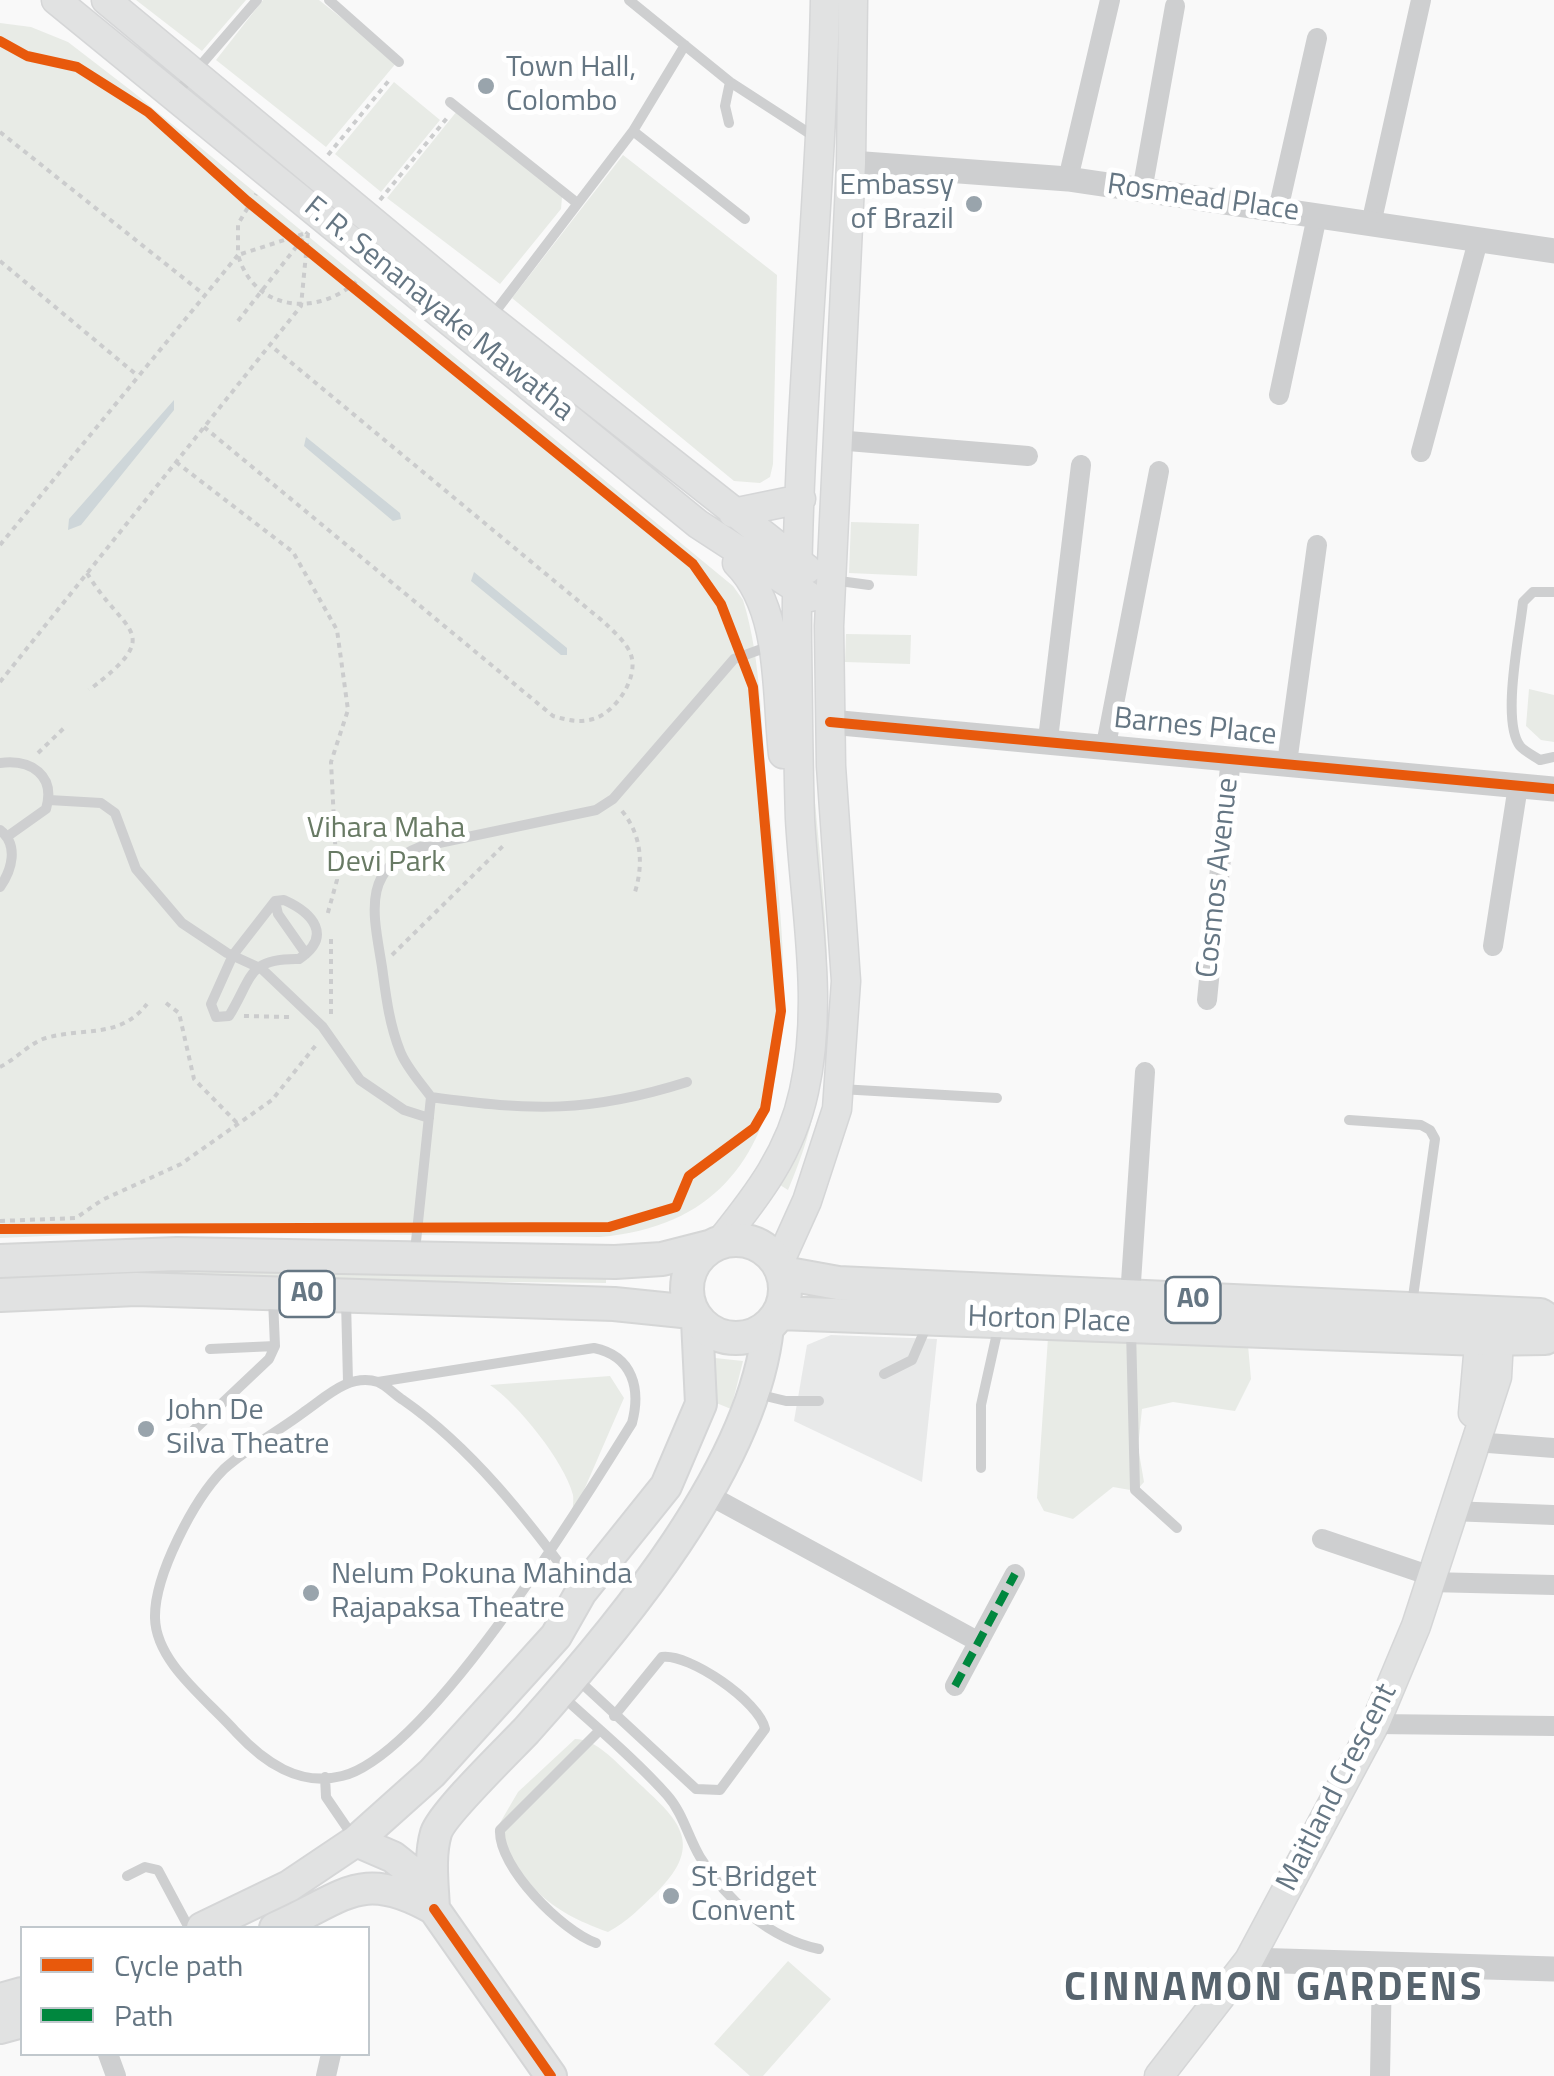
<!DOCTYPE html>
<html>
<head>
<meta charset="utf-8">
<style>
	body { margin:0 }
	#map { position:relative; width:1554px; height:2076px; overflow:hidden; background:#f9f9f9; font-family:"Titillium Web",sans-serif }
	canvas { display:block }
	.legend { position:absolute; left:20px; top:1926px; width:350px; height:130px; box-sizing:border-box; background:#fff; border:2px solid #c1c8cd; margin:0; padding:12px 18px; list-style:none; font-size:30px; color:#657683 }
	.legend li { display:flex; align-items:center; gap:20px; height:50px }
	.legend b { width:50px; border:2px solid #c1c8cd }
</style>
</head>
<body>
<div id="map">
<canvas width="1554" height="2076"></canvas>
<ul class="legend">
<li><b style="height:12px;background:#e8590c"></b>Cycle path</li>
<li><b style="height:12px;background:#00873e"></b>Path</li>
</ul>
</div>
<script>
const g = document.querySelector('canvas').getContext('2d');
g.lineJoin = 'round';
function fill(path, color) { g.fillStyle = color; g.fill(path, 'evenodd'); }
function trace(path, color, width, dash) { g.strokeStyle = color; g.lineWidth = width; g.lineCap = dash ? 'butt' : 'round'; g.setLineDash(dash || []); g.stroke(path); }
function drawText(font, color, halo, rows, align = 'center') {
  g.font = font + ' "Titillium Web",sans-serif'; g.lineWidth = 10; g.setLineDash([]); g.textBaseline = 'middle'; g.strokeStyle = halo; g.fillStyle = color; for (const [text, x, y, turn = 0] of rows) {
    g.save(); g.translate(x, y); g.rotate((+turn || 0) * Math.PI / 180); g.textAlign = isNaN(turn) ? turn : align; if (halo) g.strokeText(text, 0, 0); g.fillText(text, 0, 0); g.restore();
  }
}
fill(new Path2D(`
	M831 1335 937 1339 922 1482 794 1421 807 1345Z`), '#e8e9e9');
fill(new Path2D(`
	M136 0H246L202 51Z
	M263 0H319L397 62 326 147 216 60Z
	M0 23 31 27 68 42 133 92 733 586 743 600C762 661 761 734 768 797 786 959 830 1218 600 1237L139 1232 0 1238Z
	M394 82 440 120 381 192 335 154Z
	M457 111 562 197 561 209 500 284 387 198Z
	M623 155 777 275 773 464 770 477 760 483 734 481 512 298Z
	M851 522 919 524 917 576 849 573Z
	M846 634 911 635 910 664 845 662Z
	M808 635C810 683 810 731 813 779 825 920 848 1056 788 1190L780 1185 801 1142Z
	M1529 689 1554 695V742L1541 740 1526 726Z
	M43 1269 606 1273V1283L113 1278 0 1283V1272Z
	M1049 1323 1247 1334 1251 1379 1235 1411 1173 1402 1142 1409 1138 1447 1144 1482 1136 1491 1113 1487 1073 1519 1044 1511 1037 1498Z
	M715 1358 743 1361 731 1409 714 1402Z
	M610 1376 624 1398 571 1520C572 1513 574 1502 573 1495 564 1461 518 1404 490 1385Z
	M575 1739C596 1739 615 1761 631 1776 675 1817 709 1841 656 1893 640 1908 627 1922 608 1932 547 1910 523 1886 497 1828L518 1792Z
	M788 1961 831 1999 763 2076H750L714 2044Z`), '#e8ebe6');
fill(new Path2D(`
	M174 400V410L81 525 68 530 69 519Z
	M306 437 400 513 401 519 393 521 304 446Z
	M474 572 567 648V655H561L471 581Z`), '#ced6d9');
const secondary = new Path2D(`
	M56 0 698 524 810 597
	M106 0 490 319 807 569
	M733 513 801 499
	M737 563C783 609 776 693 783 754
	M720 1242C758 1195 791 1152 804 1091 824 1002 805 909 800 819 798 761 798 702 797 644 795 430 821 215 825 0
	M779 1263 807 1201 837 1109 846 981 831 766 829 626 851 163 853 0
	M1473 1413 1481 1321
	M1159 2076 1249 1960 1375 1724 1416 1626 1497 1377 1500 1321`);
const primary = new Path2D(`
	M356 1841 393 1857 417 1876 434 1909 551 2076
	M434 1909C433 1885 429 1857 436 1833 442 1814 508 1750 526 1731 619 1627 754 1467 768 1327
	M202 1928 289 1886 356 1841 432 1773 556 1636 581 1592 666 1486 701 1404 697 1320
	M275 1928C344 1898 360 1867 434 1909
	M0 1999 22 1993
	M0 2028 22 2022`);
const trunk = new Path2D(`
	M687 1289a49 49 0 1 1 98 0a49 49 0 1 1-98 0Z
	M0 1261 177 1254 615 1262 662 1259 709 1247
	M783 1273 838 1283 1540 1315 1554 1324
	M0 1295 136 1289 614 1304 692 1312
	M779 1313 1480 1339 1545 1338 1554 1328`);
trace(secondary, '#d5d6d7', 31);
trace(primary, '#d5d6d7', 34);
trace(trunk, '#d5d6d6', 36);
trace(new Path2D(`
	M0 132 206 296
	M328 155 391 78
	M380 200 447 118
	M303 234 238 255C255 313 320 317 359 279
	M0 261 138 376
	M238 321 308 232
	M204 427 553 716C567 720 579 723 593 719 615 713 639 678 631 655 627 643 614 632 605 623L270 345
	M176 462 293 552 337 630 348 710 331 762 337 880 327 916
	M0 545 238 255V224L256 194
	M87 573C124 635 167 631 89 690
	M0 682 301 306 308 233
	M38 753 65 727
	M622 811C641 834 644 863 635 892
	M331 939V1015
	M392 955 503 846
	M166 1003 179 1013 194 1079 240 1126
	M244 1016 289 1017
	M0 1067C16 1059 31 1042 46 1038 84 1027 120 1039 147 1004
	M0 1221 76 1218 102 1200 181 1164 272 1100 316 1045`), '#cbcccd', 4, [5, 5]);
trace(new Path2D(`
	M329 0 399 62
	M629 0 730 82 818 139
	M174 96 257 0
	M450 102 577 203
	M729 123 725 106 730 82
	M633 131 685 45
	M492 316 633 131 745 219
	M832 580 869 585
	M1554 592H1533L1523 602C1520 633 1501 721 1520 746 1524 751 1534 756 1540 760L1554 757
	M0 763C31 759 56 775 46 809L8 836
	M49 800 101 803 115 813 136 869 182 923 227 953 262 969 322 1026 360 1080 404 1110 429 1118
	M0 830C19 845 12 870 0 887
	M284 900C313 913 333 936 299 959 247 958 253 977 229 1016L216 1017 211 1004 233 955 275 901Z
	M275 901 278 914 306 954
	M840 1089 997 1098
	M431 1097C532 1111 589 1113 687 1082
	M1349 1120 1421 1125 1430 1130 1435 1139 1412 1304
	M415 1251 431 1097C420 1082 406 1067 400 1051 389 1023 386 996 382 967 374 916 360 870 420 847L596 810 613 799 734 659 770 646
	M346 1301 348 1382
	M1131 1330 1135 1490 1177 1528
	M210 1349 275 1346
	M884 1374 912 1360 927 1325
	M378 1382 594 1348C633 1356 641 1389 632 1423 583 1502 428 1755 342 1776 299 1787 264 1762 236 1732 208 1700 156 1663 155 1618 154 1576 194 1499 224 1469 247 1448 279 1431 304 1412 326 1397 349 1373 378 1382 386 1385 395 1395 403 1400 472 1448 527 1519 577 1587
	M757 1394 786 1401H819
	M179 1444 269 1359 275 1346 273 1299
	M981 1468V1405L999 1324
	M575 1677 696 1789 720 1790 765 1729C760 1702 689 1653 662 1657L614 1716
	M560 1694C596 1727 635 1759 667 1795 683 1813 688 1837 700 1857 726 1900 770 1939 819 1949
	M325 1777 326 1797 354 1838
	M127 1876 145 1867 158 1870 189 1928
	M596 1943C562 1931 498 1867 500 1830L599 1731`), '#cecfd0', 10);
trace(new Path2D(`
	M1068 179 1110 0
	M1142 191 1175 6
	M1278 210 1317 38
	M1371 224 1421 0
	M1279 395 1317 216
	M836 440 1028 456
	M1421 452 1478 241
	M1048 739 1081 465
	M1106 745 1159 471
	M1287 763 1317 545
	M1493 946 1518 786
	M1207 1000 1231 757
	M1130 1297 1145 1072
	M1475 1442 1554 1448
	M707 1494 979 1642
	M1450 1511 1554 1515
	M1322 1539 1431 1576
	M1429 1582 1554 1585
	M955 1686 1015 1574
	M1375 1724 1554 1726
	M108 2054 116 2076
	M326 2076 331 2054
	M1380 2076 1382 1966`), '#cecfd0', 20);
trace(new Path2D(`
	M851 163 1068 179 1554 251
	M830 722 1554 789
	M1249 1960 1554 1969`), '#cecfd0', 25);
trace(secondary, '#e1e2e2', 28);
trace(primary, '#e1e2e2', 30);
trace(trunk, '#e1e2e2', 32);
trace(new Path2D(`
	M955 1686 1015 1574`), '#00873e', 8, [15, 8]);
trace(new Path2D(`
	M0 41 27 56 77 67 148 112 247 201 693 564 721 604 753 687 781 1011 765 1109 754 1128 689 1176 676 1207 609 1227 0 1229
	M830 722 1554 789
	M434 1909 551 2076`), '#e8590c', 10);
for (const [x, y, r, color] of [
	[486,86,10,"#99a4ac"],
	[974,204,10,"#99a4ac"],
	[146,1429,10,"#99a4ac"],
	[311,1593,10,"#99a4ac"],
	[671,1896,10,"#99a4ac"]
]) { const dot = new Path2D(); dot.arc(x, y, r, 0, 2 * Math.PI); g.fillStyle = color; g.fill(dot); trace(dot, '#fff', 4); }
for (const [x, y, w] of [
	[307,1294,55],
	[1193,1300,55]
]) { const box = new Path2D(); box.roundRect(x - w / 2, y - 23, w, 46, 8); g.fillStyle = '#fff'; g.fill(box); trace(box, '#657683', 2.5); }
drawText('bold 28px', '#657683', null, [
	["A0",307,1294],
	["A0",1193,1300]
]);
drawText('30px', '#657683', '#fff', [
	["Town Hall,",506,69],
	["Colombo",506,103],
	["Embassy",954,187,"right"],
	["of Brazil",954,221,"right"],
	["John De",166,1412],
	["Silva Theatre",166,1446],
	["Nelum Pokuna Mahinda",331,1576],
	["Rajapaksa Theatre",331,1610],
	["St Bridget",691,1879],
	["Convent",691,1913]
], 'left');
drawText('30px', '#657683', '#fff', [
	["Rosmead Place",1203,199,8],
	["F. R. Senanayake Mawatha",438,310,39],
	["Barnes Place",1195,728,6],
	["Cosmos Avenue",1219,878,-84],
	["Horton Place",1049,1321,2],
	["Maitland Crescent",1338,1788,-63]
]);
drawText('30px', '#687a64', '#fff', [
	["Vihara Maha",386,830],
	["Devi Park",386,864]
]);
g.letterSpacing = '2.5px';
drawText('bold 40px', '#57646e', '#fff', [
	["CINNAMON GARDENS",1274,1990]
]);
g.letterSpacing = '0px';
</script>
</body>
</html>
